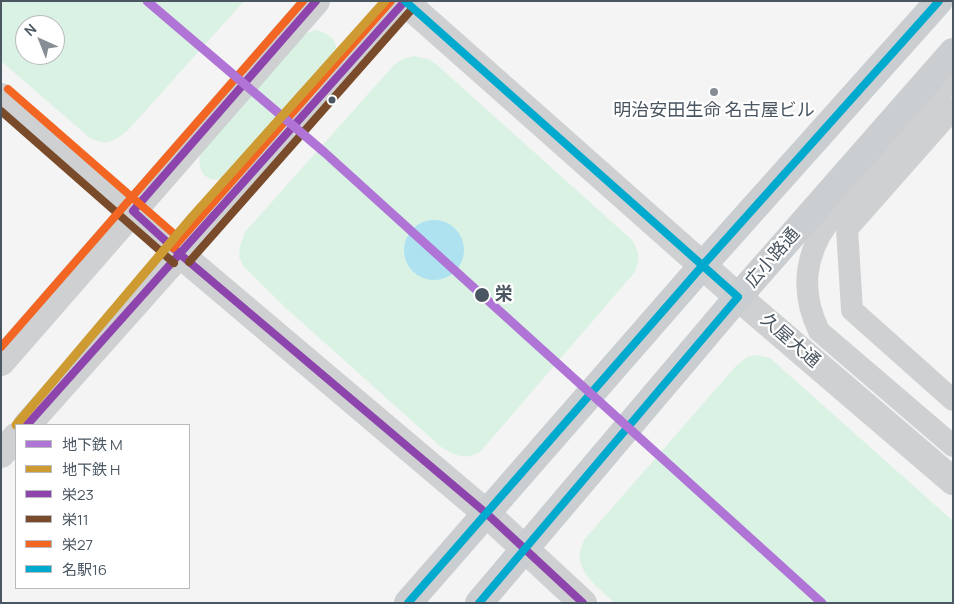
<!DOCTYPE html>
<html>
<head>
<meta charset="utf-8">
<style>
	body { margin:0 }
	#map { position:relative; width:954px; height:604px; overflow:hidden; background:#f4f4f4; font-family:Manrope,"Noto Sans JP",sans-serif }
	canvas { display:block }
	.frame { position:absolute; inset:0; border:2px solid #4a5661; pointer-events:none }
	.legend { position:absolute; left:15px; top:424px; width:175px; height:165px; box-sizing:border-box; background:#fff; border:1px solid #b7bbc0; margin:0; padding:6px 9px; list-style:none; font-size:15px; color:#4a5661 }
	.legend li { display:flex; align-items:center; gap:10px; height:25px }
	.legend b { width:25px; border:1px solid #b7bbc0 }
	.north { position:absolute; left:15px; top:15px; width:50px; height:50px; box-sizing:border-box; background:#fff; border:1px solid #b7bbc0; border-radius:50%; rotate:316deg; font-size:14px; font-weight:700; line-height:20px; text-align:center; color:#4a5661 }
	.north::after { content:''; display:block; margin:auto; width:18px; height:22px; background:#868d94; clip-path:polygon(50% 0,100% 100%,50% 72%,0 100%) }
</style>
</head>
<body>
<div id="map">
<canvas width="954" height="604"></canvas>
<div class="frame"></div>
<ul class="legend">
<li><b style="height:6px;background:#b074d6"></b>地下鉄 M</li>
<li><b style="height:6px;background:#ce9a32"></b>地下鉄 H</li>
<li><b style="height:6px;background:#8e44ad"></b>栄23</li>
<li><b style="height:6px;background:#7a4b2a"></b>栄11</li>
<li><b style="height:6px;background:#f26522"></b>栄27</li>
<li><b style="height:6px;background:#00a9ce"></b>名駅16</li>
</ul>
<div class="north">N</div>
</div>
<script>
const g = document.querySelector('canvas').getContext('2d');
g.lineJoin = 'round';
function fill(path, color) { g.fillStyle = color; g.fill(path, 'evenodd'); }
function trace(path, color, width, dash) { g.strokeStyle = color; g.lineWidth = width; g.lineCap = dash ? 'butt' : 'round'; g.setLineDash(dash || []); g.stroke(path); }
function drawText(font, color, halo, rows, align = 'center') {
  g.font = font + ' Manrope,"Noto Sans JP",sans-serif'; g.lineWidth = 4.5; g.setLineDash([]); g.textBaseline = 'middle'; g.strokeStyle = halo; g.fillStyle = color; for (const [text, x, y, turn = 0] of rows) {
    g.save(); g.translate(x, y); g.rotate((+turn || 0) * Math.PI / 180); g.textAlign = isNaN(turn) ? turn : align; if (halo) g.strokeText(text, 0, 0); g.fillText(text, 0, 0); g.restore();
  }
}
fill(new Path2D(`
	M1 1H244L128 130C113 142 108 146 90 138L1 61ZM25 25H55V55H25Z
	M315 30C335 34 342 47 332 65L234 175C213 185 196 179 200 153L304 34Z
	M414 56 428 59 436 64 632 240C639 251 641 261 634 273L480 452C464 461 455 455 441 447L287 309 244 267 239 257 240 246 245 232 394 65 403 59Z
	M757 355 770 358 953 521V603H615C601 590 576 573 580 551 581 548 583 543 584 540L736 366 747 357Z`), '#d9f2e3');
fill(new Path2D(`
	M404 250a30 30 0 1 1 60 0a30 30 0 1 1-60 0Z`), '#aee2f0');
trace(new Path2D(`
	M953 79 829 221C804 256 800 291 819 331L953 446
	M953 109 847 229 852 310 953 400`), '#ced0d2', 22);
trace(new Path2D(`
	M404 1 738 297 953 481
	M1 97 181 255 486 513 583 603
	M1 362 316 1
	M27 425 405 1
	M1 454 16 437`), '#ced0d2', 28);
trace(new Path2D(`
	M408 603 703 265 939 1
	M479 603 738 297 953 52`), '#caced1', 28);
trace(new Path2D(`
	M133 211 181 255 486 513 583 603
	M133 211 316 1
	M27 425 404 2`), '#8e44ad', 8);
trace(new Path2D(`
	M1 111 174 263
	M189 262 412 9`), '#7a4b2a', 8);
trace(new Path2D(`
	M8 89 173 233
	M173 248 391 1
	M1 347 303 1`), '#f26522', 8);
trace(new Path2D(`
	M405 1 738 297 479 603
	M408 603 703 265 939 1`), '#00a9ce', 8);
trace(new Path2D(`
	M147 1 324 152 822 603`), '#b074d6', 9);
trace(new Path2D(`
	M16 425 192 217 385 1`), '#ce9a32', 9);
for (const [x, y, r, color] of [
	[714,92,5,"#868d94"],
	[332,100,4.5,"#4a5661"],
	[482,295,8,"#4a5661"]
]) { const dot = new Path2D(); dot.arc(x, y, r, 0, 2 * Math.PI); g.fillStyle = color; g.fill(dot); trace(dot, '#fff', 2); }
drawText('18px', '#4a5661', '#fff', [
	["明治安田生命 名古屋ビル",714,111]
]);
drawText('18px', '#4a5661', '#fff', [
	["広小路通",773,258,-49],
	["久屋大通",790,341,41]
]);
drawText('bold 18px', '#4a5661', '#fff', [
	["栄",495,295]
], 'left');
</script>
</body>
</html>
